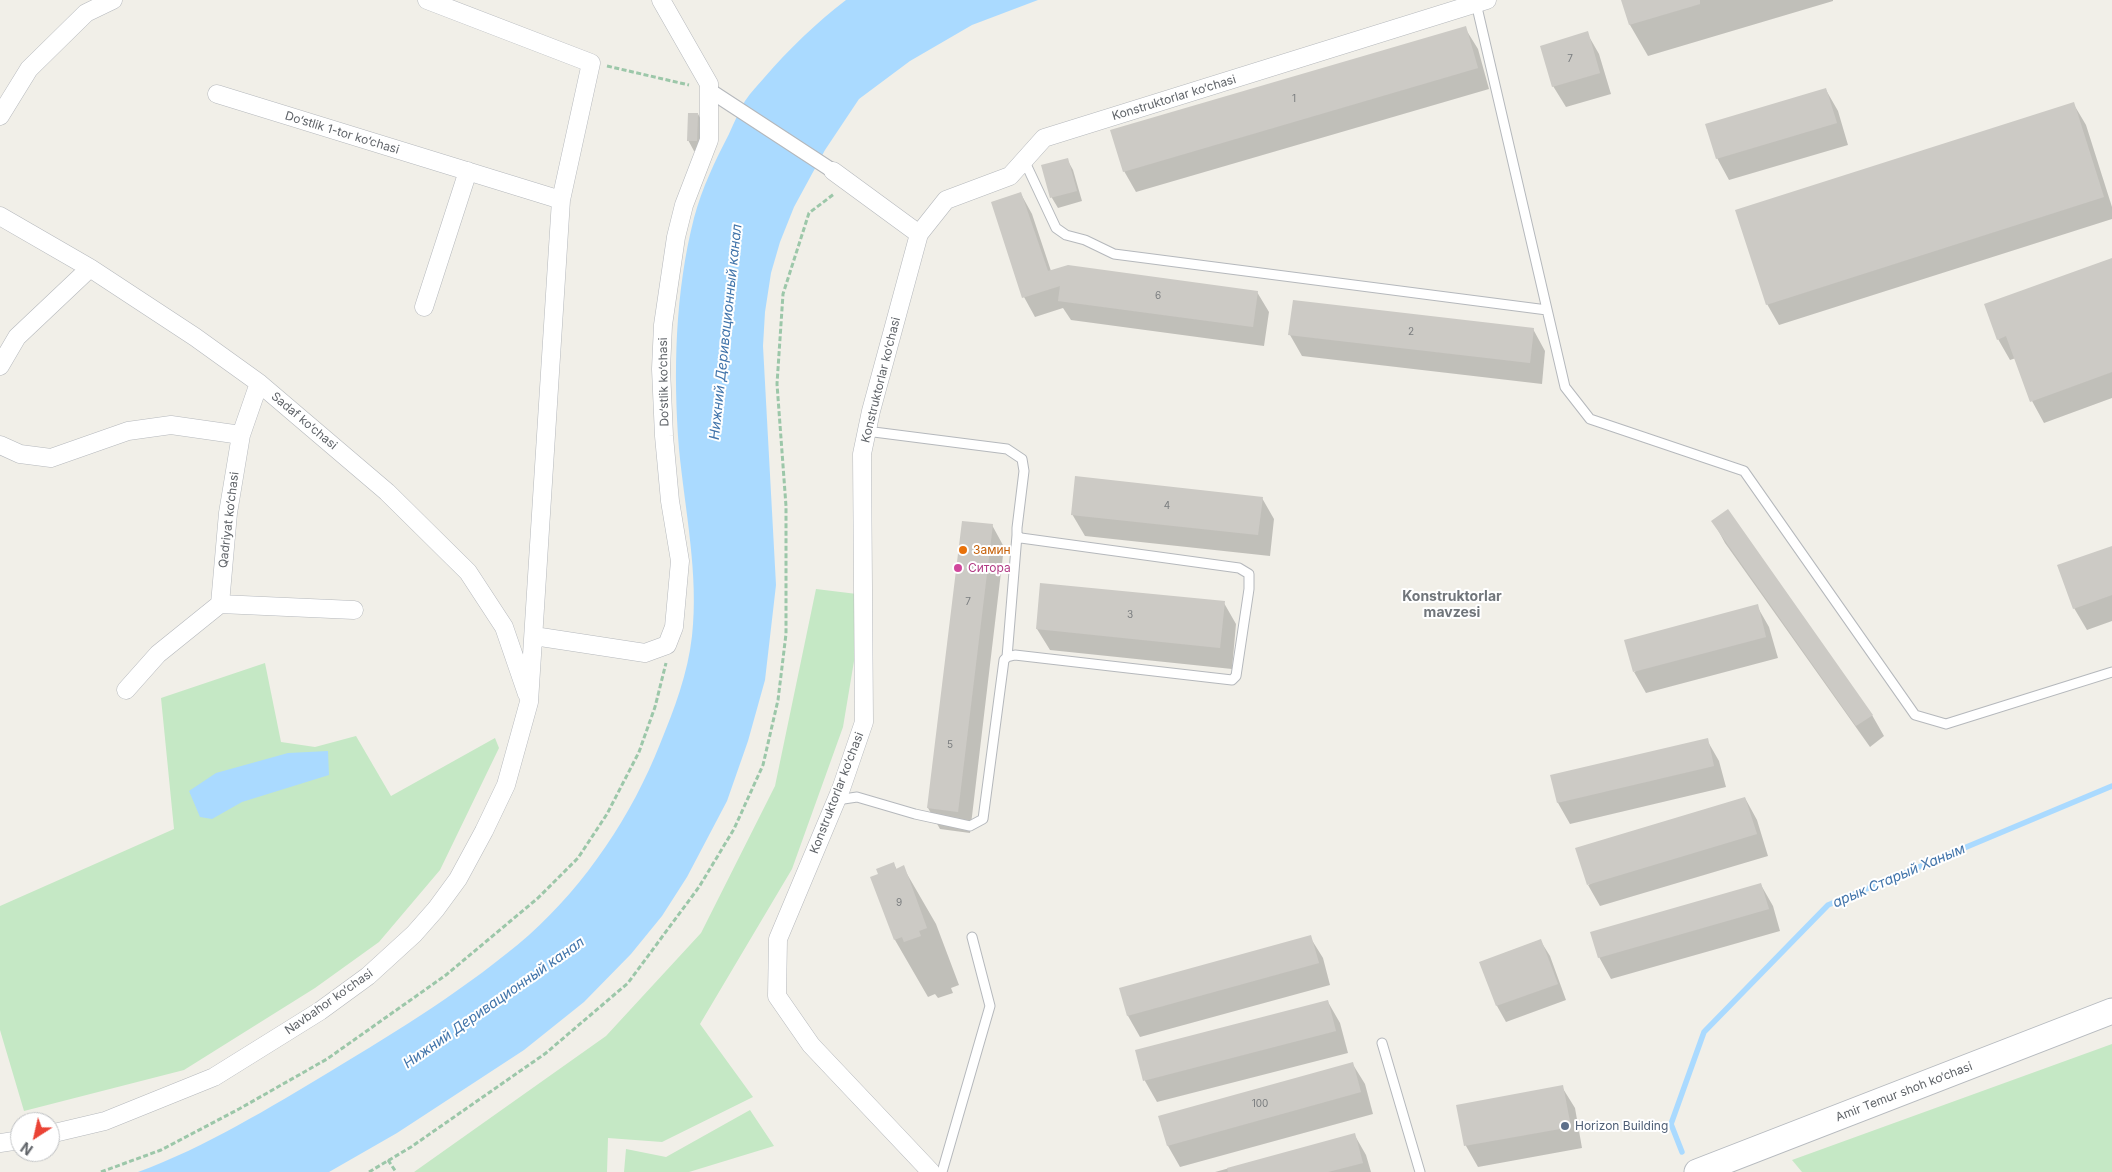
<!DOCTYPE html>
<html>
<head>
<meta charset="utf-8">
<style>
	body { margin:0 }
	#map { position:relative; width:2112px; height:1172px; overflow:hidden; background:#f1efe8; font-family:Inter,sans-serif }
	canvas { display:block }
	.north { position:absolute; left:10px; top:1112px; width:50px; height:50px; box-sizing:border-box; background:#fff; border:1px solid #bfc1c3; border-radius:50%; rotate:215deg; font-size:14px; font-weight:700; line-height:20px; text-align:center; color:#5f6368 }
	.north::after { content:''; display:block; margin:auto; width:18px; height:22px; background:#ea4335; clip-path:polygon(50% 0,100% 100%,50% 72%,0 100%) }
</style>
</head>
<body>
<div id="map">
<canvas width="2112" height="1172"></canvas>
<div class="north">N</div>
</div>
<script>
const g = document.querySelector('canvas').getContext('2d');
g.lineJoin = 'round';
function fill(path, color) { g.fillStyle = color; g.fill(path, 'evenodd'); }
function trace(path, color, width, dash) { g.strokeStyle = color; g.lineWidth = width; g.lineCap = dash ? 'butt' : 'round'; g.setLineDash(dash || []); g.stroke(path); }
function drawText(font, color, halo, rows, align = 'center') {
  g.font = font + ' Inter,sans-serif'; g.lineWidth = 4; g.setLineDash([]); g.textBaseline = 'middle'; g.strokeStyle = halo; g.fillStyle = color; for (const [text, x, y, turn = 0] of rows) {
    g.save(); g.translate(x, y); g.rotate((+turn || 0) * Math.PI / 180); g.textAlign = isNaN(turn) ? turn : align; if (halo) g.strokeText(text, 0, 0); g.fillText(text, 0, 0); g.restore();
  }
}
fill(new Path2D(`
	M816 589 865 595 843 727 792 869 700 1024 753 1097 662 1142 608 1138 607 1172H414L606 1036 701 933 775 786Z
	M265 663 281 742 315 747 356 736 391 796 495 738 499 748 440 870 379 942 315 988 184 1070 24 1111 0 1030V906L174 829 161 698Z
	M2112 1044V1172H1802L1792 1160Z
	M750 1110 774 1146 689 1172H624L626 1149 666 1157Z`), '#c5e8c5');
fill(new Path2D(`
	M846 0H1038L972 25 910 61 859 99 825 150 794 207 780 242 771 273 765 312 763 346 776 585 765 680 748 741 727 801 687 877 662 916 631 954 584 1002 524 1050 397 1133 329 1172H138C206 1147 269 1108 331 1071 399 1030 469 987 529 935 586 884 632 815 660 744 674 710 688 673 692 636 699 575 685 511 679 449 673 373 675 292 694 218 702 188 715 161 729 134 734 123 739 111 745 101 751 92 758 85 764 78 789 49 816 23 846 0Z
	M328 751 329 775 242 802 212 819 200 817 189 791 216 773 288 753Z`), '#aadaff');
fill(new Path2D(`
	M1622 0H1833V1L1648 56 1630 25Z
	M1465 28 1478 49 1489 89 1136 192 1124 171Z
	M1587 33 1599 54 1611 94 1566 107 1553 86Z
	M1826 90 1838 111 1848 145 1729 180 1717 158Z
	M2073 103 2086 125 2112 207V219L1779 325 1767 304Z
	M698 114 704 125 703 151H694L688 140Z
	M1067 159 1073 170 1082 201 1058 208 1052 198 1043 166Z
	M1021 194 1032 214 1051 271 1257 292 1269 312 1264 346 1071 320 1063 308 1035 317 1024 297Z
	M2112 260V398L2044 423 2032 401 2016 358 2010 360 1998 339Z
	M1533 329 1545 351 1542 384 1302 356 1290 335Z
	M1262 498 1274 519 1270 556 1085 536 1072 514Z
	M1713 521 1872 715 1884 736 1870 747 1725 543Z
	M992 525 1004 547 970 833 940 829 928 808Z
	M2112 547V621L2087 630 2074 608Z
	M1224 603 1236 624 1232 669 1050 650 1037 629Z
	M1757 606 1769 627 1778 658 1646 693 1634 672Z
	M1707 740 1719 761 1726 787 1570 824 1558 803 1551 776Z
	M1745 798 1757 820 1768 856 1600 906 1588 885Z
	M894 864 897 870 903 867 936 924 959 985 951 988 953 993 938 998 935 994 928 997 895 940 880 875Z
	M1761 885 1773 906 1780 931 1611 979 1599 957Z
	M1310 937 1323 958 1330 985 1140 1037 1128 1016 1121 989Z
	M1540 940 1550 956 1566 1000 1506 1022 1497 1006 1481 962Z
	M1328 1002 1340 1023 1348 1053 1157 1102 1145 1081 1137 1051Z
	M1352 1063 1365 1084 1373 1114 1180 1167 1168 1146 1160 1117Z
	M1562 1087 1575 1108 1582 1148 1478 1167 1466 1146 1458 1106Z
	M1354 1134 1366 1155 1371 1172H1215Z`), '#0003');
trace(new Path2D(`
	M1682 1152 1671 1124 1704 1032 1828 905 2112 786`), '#aadaff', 5.5);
fill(new Path2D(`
	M1621 0H1700V4L1629 25Z
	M1466 26 1478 68 1123 172 1110 130Z
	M1588 31 1600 73 1552 87 1540 46Z
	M1826 88 1837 123 1716 159 1705 124Z
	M2074 102 2104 197 1766 305 1735 210Z
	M688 113H698L697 141H687Z
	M1068 158 1077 191 1050 198 1041 165Z
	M1021 192 1048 271 1068 265 1258 291 1253 327 1058 301 1060 286 1022 298 991 202Z
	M2112 258V372L2030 402 2006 336 1997 340 1984 304Z
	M1293 300 1534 328 1530 363 1288 335Z
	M1075 476 1263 497 1258 535 1071 515Z
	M1728 509 1873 715 1856 726 1711 521Z
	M962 521 993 524 958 812 927 808Z
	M2112 546V595L2073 609 2057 565Z
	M1040 583 1225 601 1220 648 1036 629Z
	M1758 604 1766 637 1633 672 1624 640Z
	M1708 738 1714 766 1557 803 1550 775Z
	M1745 797 1757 834 1587 885 1575 848Z
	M894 862 896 869 904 865 927 928 919 931 921 936 904 942 902 937 894 940 870 877 878 874 876 869Z
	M1761 883 1769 909 1598 958 1590 932Z
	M1311 935 1319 963 1127 1016 1119 988Z
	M1541 939 1558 984 1496 1006 1479 962Z
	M1328 1000 1336 1031 1143 1081 1135 1050Z
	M1353 1062 1361 1092 1167 1146 1158 1116Z
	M1563 1085 1571 1127 1464 1146 1456 1105Z
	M1355 1133 1363 1163 1328 1172H1228L1227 1168Z`), '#cccac5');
const service = new Path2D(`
	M1476 3 1565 387 1590 419 1744 471 1915 715 1946 724 2112 672
	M1024 160 1056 228 1066 235 1085 240 1114 254 1547 310
	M1007 657 1017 535
	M837 800 857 797 915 814 970 826 983 819 1004 660 1007 657 1015 655 1232 680 1236 676 1249 589V574L1239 568 1021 538 1017 535V528L1024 471 1022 459 1007 449 866 431
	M1382 1043 1420 1172
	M942 1172 990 1006 972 937`);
const pedestrian = new Path2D(`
	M709 90 833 171`);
const minor = new Path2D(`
	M217 94 561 200
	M0 116 29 69 86 13 113 0
	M833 171 919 234
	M0 216 90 268 195 337 259 383 387 492 468 572 504 627 527 694
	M424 307 468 171
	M0 366 17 337 90 268
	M0 445 20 454 51 458 128 431 171 425 241 435
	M220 604 228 513 241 435 259 383
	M534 636 645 653 667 645 674 627 680 561 670 501 664 436 661 369 663 325 676 237 684 205 709 140V84L661 0
	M126 690 158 654 220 604 354 610
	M50 1134 105 1121 214 1077 320 1011 368 976 414 934 436 909 458 879 484 831 506 785 529 702 561 200 591 63 427 0
	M0 1143 20 1140
	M931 1172 811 1045 777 996 778 939 841 789 864 722 862 454 871 411 919 234 946 200 1010 176 1044 138 1487 0`);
const secondary = new Path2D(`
	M1697 1172 2112 1011`);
trace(service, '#b5b8bc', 11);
trace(pedestrian, '#b5b8bc', 16);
trace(minor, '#b5b8bc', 19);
trace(secondary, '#b6babf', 27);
trace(new Path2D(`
	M607 66 689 85
	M388 1160 396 1172
	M101 1172 161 1150 239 1109 327 1059 446 975 538 898 578 858 607 814 639 752 655 707 666 663
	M369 1172 411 1147 546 1053 628 983 699 887 734 829 763 765 778 700 786 634V506L777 384 783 294 809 213 834 194`), '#9cc7a9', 3, [5, 2.5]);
trace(service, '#fff', 9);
trace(pedestrian, '#fff', 14);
trace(minor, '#fff', 18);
trace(secondary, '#fff', 25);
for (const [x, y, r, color] of [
	[963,550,5,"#e8710a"],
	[958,568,5,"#d1479c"],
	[1565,1126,5,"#5c6f8a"]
]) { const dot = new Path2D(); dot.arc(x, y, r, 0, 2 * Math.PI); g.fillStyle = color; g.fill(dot); trace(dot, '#fff', 2); }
drawText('10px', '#7a7d7f', null, [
	["7",1570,59],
	["1",1294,99],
	["6",1158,296],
	["2",1411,332],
	["4",1167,506],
	["7",968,602],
	["3",1130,615],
	["5",950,745],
	["9",899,903],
	["100",1260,1104]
]);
drawText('12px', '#5f6368', '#fff', [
	["Konstruktorlar ko‘chasi",1174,98,-17],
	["Do‘stlik 1-tor ko‘chasi",342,133,17],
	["Konstruktorlar ko‘chasi",881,380,-76],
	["Do‘stlik ko‘chasi",664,382,-91],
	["Sadaf ko‘chasi",304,421,40],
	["Qadriyat ko‘chasi",229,520,-83],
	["Konstruktorlar ko‘chasi",837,793,-69],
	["Navbahor ko‘chasi",329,1002,-35],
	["Amir Temur shoh ko‘chasi",1904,1092,-21]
]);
drawText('12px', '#c56008', '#fff', [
	["Замин",973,550]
], 'left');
drawText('12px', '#b23c85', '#fff', [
	["Ситора",968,568]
], 'left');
drawText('12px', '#4e5e75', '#fff', [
	["Horizon Building",1575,1126]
], 'left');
drawText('italic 14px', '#4174aa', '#fff', [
	["Нижний Деривационный канал",726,332,-84],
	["арык Старый Ханым",1899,876,-23],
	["Нижний Деривационный канал",494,1003,-35]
]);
drawText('bold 14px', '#70757a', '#fff', [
	["Konstruktorlar",1452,597],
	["mavzesi",1452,613]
]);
</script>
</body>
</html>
